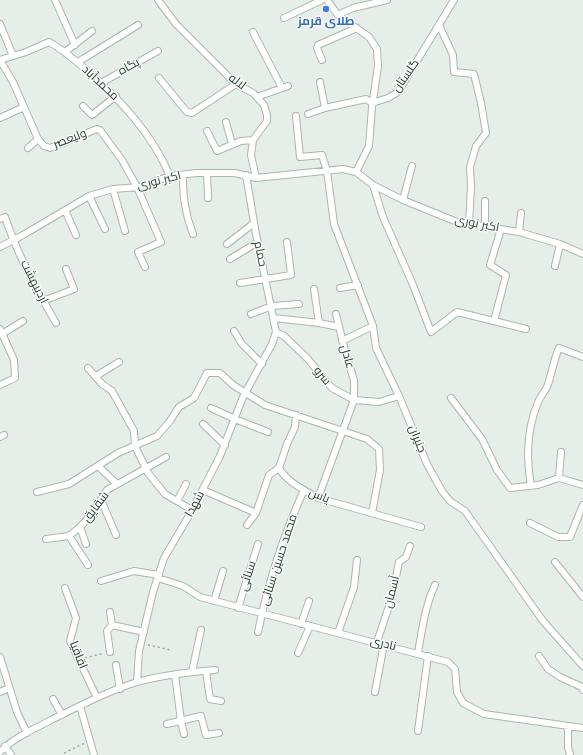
<!DOCTYPE html>
<html>
<head>
<meta charset="utf-8">
<style>
	body { margin:0 }
	canvas { display:block; background:#e6eee9 }
</style>
</head>
<body>
<canvas width="583" height="755"></canvas>
<script>
const g = document.querySelector('canvas').getContext('2d');
g.lineJoin = 'round';
function trace(path, color, width, dash) { g.strokeStyle = color; g.lineWidth = width; g.lineCap = dash ? 'butt' : 'round'; g.setLineDash(dash || []); g.stroke(path); }
function drawText(font, color, halo, rows, align = 'center') {
  g.font = font + ' "Space Grotesk",Cairo,sans-serif'; g.lineWidth = 3; g.setLineDash([]); g.textBaseline = 'middle'; g.strokeStyle = halo; g.fillStyle = color; for (const [text, x, y, turn = 0] of rows) {
    g.save(); g.translate(x, y); g.rotate((+turn || 0) * Math.PI / 180); g.textAlign = isNaN(turn) ? turn : align; if (halo) g.strokeText(text, 0, 0); g.fillText(text, 0, 0); g.restore();
  }
}
const street = new Path2D(`
	M55 0 75 45
	M158 0 176 24 236 84 253 93 264 105 267 115V121L253 140 251 155 256 178
	M327 0 338 15 369 37 377 49 378 66 372 107 369 146 356 172
	M338 15 353 8 387 0
	M284 18 322 0
	M0 24 13 56
	M439 25 453 55 454 72 474 74 481 103 486 133 476 146 470 167 471 187 469 224
	M253 32 282 88
	M65 52 92 31
	M0 60 13 82 38 139 44 146 50 148 97 129 100 130 122 160 137 187 161 242 138 252 145 267
	M0 60 26 52 49 42C64 50 77 62 90 73 123 103 152 134 170 176
	M322 60 317 48 318 45 357 28
	M78 62 138 25
	M159 78 187 112 192 113 236 84
	M320 82 325 108
	M101 83 158 51
	M257 97 288 86
	M83 106 92 115 116 96
	M308 114 325 108 366 99 372 103 388 98 398 92 454 0
	M296 116 300 157 322 155 327 171 334 224 373 326 376 348 399 396 427 464 442 491 450 501 465 511 543 621 583 666
	M0 118 24 107
	M226 122 232 144
	M207 131 217 151 241 141 253 140
	M28 148 38 139
	M207 173 208 198
	M183 175C183 197 185 214 193 234
	M373 185 383 217 413 285 431 332 457 312 494 321 506 275 490 265 501 229
	M113 189 125 231
	M89 196 105 229
	M403 200 412 166
	M65 210 76 235
	M0 219 5 217C17 254 36 289 56 323
	M485 227V201
	M519 232 521 213
	M227 244 254 223
	M0 247 23 235 89 196 113 189 139 187 170 176 197 173H235L256 178 343 169 356 172 373 185 403 200 457 222 519 232 560 244 583 254
	M230 259 258 242
	M555 266 560 244
	M240 283 291 275 287 242
	M340 288 358 285
	M43 301 74 289 66 269
	M251 314 272 306 299 304
	M274 318 319 323 314 289
	M494 321 526 329
	M319 323 339 327
	M0 329 14 360 15 378 0 385
	M234 331 242 344 262 364
	M276 332 284 336 307 358 332 388 354 400 379 402 399 396
	M2 334 23 321
	M342 341 373 326
	M88 368 102 384 112 391 134 431 135 446 148 473 165 494 192 510
	M96 376 119 362
	M451 398 482 439 497 470 510 488 538 485 559 478 583 485
	M211 408 235 419 268 432
	M296 415 295 427 287 444 279 468C287 482 304 490 318 498L421 527
	M203 424 225 445
	M0 437 4 435
	M98 466 117 484
	M559 478 561 452
	M531 486C526 458 527 427 539 400 541 396 545 391 547 387 552 374 553 361 559 348L583 357
	M203 490 256 513
	M37 492 69 484 118 453 157 436 170 421 179 407 194 398 207 373H220L233 385 265 405 367 439 379 449 380 470 372 513
	M318 498 354 400V380L346 355 336 314
	M101 500 116 535
	M177 501 186 484
	M530 523 558 537H570L583 505
	M247 525 256 513 269 475 279 468
	M80 527 86 544
	M69 536 88 565
	M46 539 69 536 80 527 90 516 107 490 166 457
	M555 562 583 597
	M158 578 183 586 200 597 448 662 455 669 457 692 463 703 484 714 583 728
	M101 581 134 571 159 575
	M65 588 76 618 70 641 97 698
	M214 601 223 571
	M238 608 258 544
	M110 612 112 625
	M301 624 309 601
	M258 632C268 583 283 536 304 490
	M338 633 354 587 357 560
	M377 642 392 597 399 562 406 557 410 546
	M110 652 107 631 112 625 144 632
	M298 653 310 626
	M418 653C422 630 425 606 435 585
	M539 656 548 669 560 677 582 687 583 690
	M0 657 17 712 27 733
	M116 665 120 689
	M206 671 210 699 221 701
	M192 672 201 630
	M175 675 181 721 184 734
	M137 682 139 651 153 592 164 558 190 514 220 456 243 397 272 344 276 332 256 234 246 175
	M0 692 9 688
	M375 692 384 644
	M53 699 62 715
	M80 706 94 755
	M167 724 201 716 206 735 219 733
	M568 726V747L570 755
	M418 731 428 656
	M5 746 11 755
	M0 752C13 738 34 729 51 720 78 707 105 692 134 683 161 675 188 672 215 670`);
trace(street, '#a9b6ae', 8);
trace(new Path2D(`
	M148 645 171 650
	M85 658 104 653
	M64 753 85 743`), '#89b09a', 1.5, [2, 3]);
trace(street, '#fff', 6);
for (const [x, y, r, color] of [
	[326,9,4,"#3f7fe0"]
]) { const dot = new Path2D(); dot.arc(x, y, r, 0, 2 * Math.PI); g.fillStyle = color; g.fill(dot); trace(dot, '#f7faf8', 1.5); }
drawText('bold 12px', '#366cbe', '#f7faf8', [
	["طلای قرمز",326,22]
]);
drawText('12px', '#263f32', '#f7faf8', [
	["پگاه",129,67,-29],
	["گلستان",406,76,-55],
	["لاله",237,82,37],
	["محمدآباد",100,83,43],
	["ولیعصر",70,139,-21],
	["اکبر نوری",159,181,-14],
	["اکبر نوری",477,224,11],
	["حمام",260,254,78],
	["اردیبهشت",34,282,63],
	["عادل",347,357,74],
	["سرو",322,376,50],
	["جنیران",417,439,68],
	["یاس",319,496,22],
	["شهدا",195,504,-62],
	["شقایق",96,507,-53],
	["محمد حسین سنائی",279,560,-72],
	["سنائی",248,576,-72],
	["آسمان",392,592,-76],
	["نادری",383,644,14],
	["اقاقیا",78,655,68]
]);
</script>
</body>
</html>
